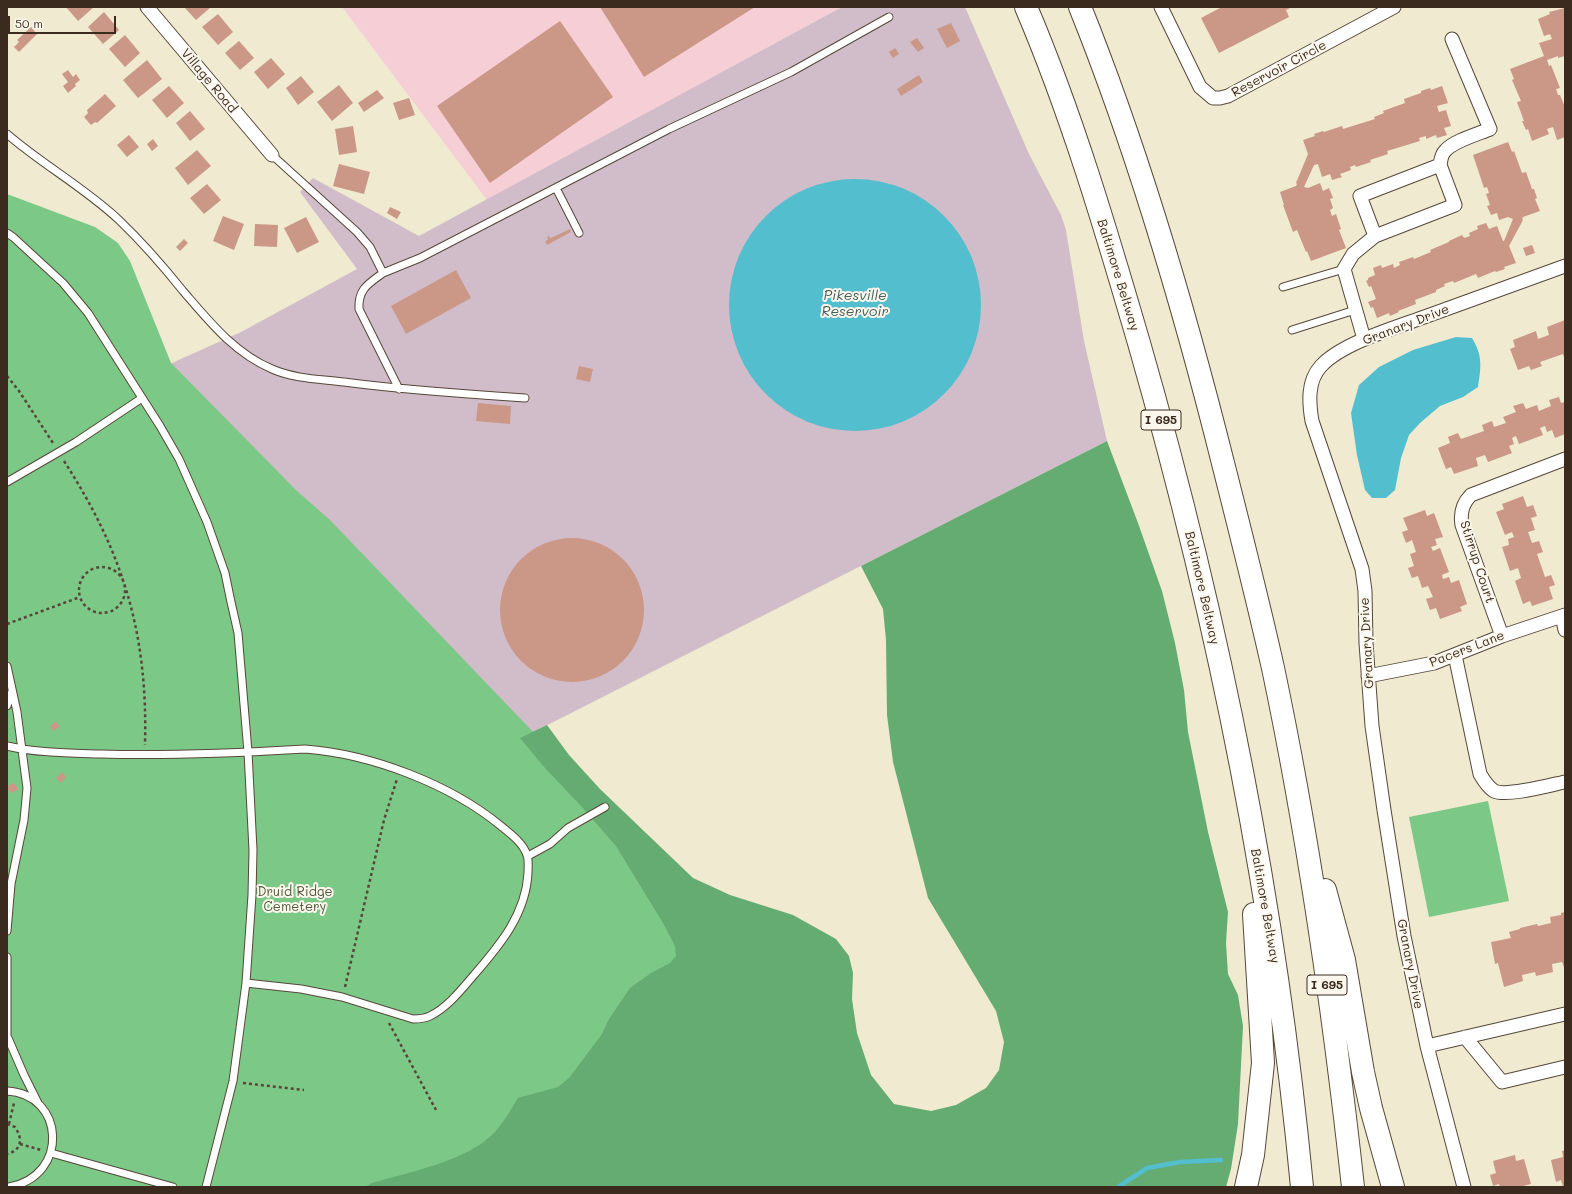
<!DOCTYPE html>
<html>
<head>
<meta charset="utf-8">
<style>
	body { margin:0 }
	#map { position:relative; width:1572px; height:1194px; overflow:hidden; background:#efead0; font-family:Mali,sans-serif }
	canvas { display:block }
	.frame { position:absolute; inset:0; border:8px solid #3b2a1e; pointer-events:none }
	.scale { position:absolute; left:8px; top:16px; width:108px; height:18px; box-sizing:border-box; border:2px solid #3b2a1e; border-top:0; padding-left:5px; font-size:12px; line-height:14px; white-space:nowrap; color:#3b2a1e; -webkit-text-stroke:3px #fbf7ec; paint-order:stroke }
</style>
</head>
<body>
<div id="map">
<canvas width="1572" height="1194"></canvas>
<div class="frame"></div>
<div class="scale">50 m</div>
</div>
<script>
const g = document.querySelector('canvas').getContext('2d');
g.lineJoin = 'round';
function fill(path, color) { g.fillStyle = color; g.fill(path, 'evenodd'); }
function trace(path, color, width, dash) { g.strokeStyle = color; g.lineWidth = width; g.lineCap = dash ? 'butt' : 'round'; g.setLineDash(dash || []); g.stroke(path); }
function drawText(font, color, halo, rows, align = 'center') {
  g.font = font + ' Mali,sans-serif'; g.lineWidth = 4; g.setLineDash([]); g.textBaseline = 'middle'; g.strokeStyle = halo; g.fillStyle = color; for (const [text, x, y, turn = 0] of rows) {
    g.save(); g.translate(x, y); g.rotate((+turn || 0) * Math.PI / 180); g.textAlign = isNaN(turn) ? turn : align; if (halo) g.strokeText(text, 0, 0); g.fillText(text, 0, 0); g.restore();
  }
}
fill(new Path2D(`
	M342 7H842L487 200Z`), '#f6cfd6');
fill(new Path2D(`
	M842 7H965L1029 154 1061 215 1066 230 1084 341 1107 441 512 743 163 367 241 332 357 269 300 192 313 178 419 236Z`), '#d1bdc9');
fill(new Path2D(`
	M7 194 95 227 118 243 130 261 171 363 297 491 330 520 605 807 700 962 597 1074 434 1187H7Z
	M1488 801 1509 901 1429 917 1409 817Z`), '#7cc886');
fill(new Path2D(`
	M1107 441 1138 523 1162 591 1175 643 1184 690 1188 732 1208 832 1228 912 1226 943 1228 974 1238 995 1243 1026 1238 1124 1231 1169 1226 1187H365L372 1183C409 1172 468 1161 495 1132 504 1122 511 1109 518 1098L558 1087 569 1078 602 1034 609 1019 630 988 651 973 670 963 676 956 675 946 663 923 616 846 581 806 545 768 520 738 547 725 569 755 600 789 693 878 730 895 793 915 836 939 849 956 853 973 852 999 857 1033 871 1075 894 1104 931 1111 956 1105 986 1088 999 1070 1004 1042 996 1011 928 898 893 762 887 715 886 640 883 609 861 566Z`), '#65ac73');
fill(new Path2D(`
	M729 305a126 126 0 1 1 252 0a126 126 0 1 1-252 0Z
	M1456 337 1472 338C1483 356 1481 367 1478 387L1463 397 1440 406 1420 423 1409 435 1401 458 1395 490 1386 498H1372L1365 490 1357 455 1351 413 1359 385 1379 367 1413 350Z`), '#53bece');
trace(new Path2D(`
	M1118 1187 1147 1168 1180 1162 1221 1160`), '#53bece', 4.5);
fill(new Path2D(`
	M66 7H94L78 21Z
	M184 7H211L196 20Z
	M600 7H755L644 77Z
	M1222 7H1292L1286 10 1289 17 1219 53 1201 18Z
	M1565 8V56L1558 58V56L1547 60 1549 66 1551 65 1560 88 1556 89 1558 95H1560L1565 107V137L1557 140 1553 127 1547 129 1549 134 1532 141 1528 129 1526 130 1522 121H1524L1517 102 1521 101 1512 80 1514 79 1510 69 1544 56 1539 43 1552 39 1550 34 1544 36 1538 19 1550 14 1549 12Z
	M104 12 119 30 103 44 88 27Z
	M218 14 233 32 218 45 202 27Z
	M560 21 613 97 490 183 437 106Z
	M951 23 960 41 947 48 937 29Z
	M31 27 37 34 19 52 14 47 19 42 17 40Z
	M125 35 140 53 125 67 109 49Z
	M917 38 924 48 918 52 910 42Z
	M239 41 254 58 240 70 225 53Z
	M895 48 899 54 893 58 889 52Z
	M271 58 285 74 268 89 254 72Z
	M147 60 162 79 138 98 123 80Z
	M68 70 73 77 76 74 80 80 75 84 76 86 68 93 63 86 68 82 62 74Z
	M919 75 923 82 901 96 897 89Z
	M301 76 314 92 298 105 286 88Z
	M339 85 353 103 332 121 317 102Z
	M169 86 184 103 167 118 152 100Z
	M1442 86 1448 103 1437 106 1439 112 1446 110 1451 126 1444 128 1447 135 1437 138 1436 135 1426 139V136L1419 138 1420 141 1387 151 1388 154 1370 160 1371 162 1356 167 1355 165 1350 167 1351 170 1340 174 1342 177 1332 180 1330 174 1322 177 1318 164 1314 165 1304 187 1308 188 1320 183 1323 191 1329 188 1333 198 1330 199 1333 208 1330 210 1332 216 1336 214 1341 229 1339 230 1346 248 1311 261 1307 251 1306 252 1297 230 1293 232 1283 205H1284L1280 192 1296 186 1297 184 1296 183 1308 154 1303 140 1315 136 1314 134 1323 131 1324 132 1342 126 1343 129 1375 119 1374 117 1384 113 1383 111 1405 103 1404 99 1421 93V91L1430 88 1431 90Z
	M377 90 384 98 364 112 358 103Z
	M105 94 116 106 97 123 95 122 91 125 84 117 88 113 87 110Z
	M409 98 415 115 399 120 393 103Z
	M190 111 205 129 190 141 176 123Z
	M353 126 357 152 339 155 335 129Z
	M129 135 139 147 127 157 117 145Z
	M153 139 158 146 152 151 147 144Z
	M1508 142 1512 152 1514 151 1522 173 1526 172 1532 189H1534L1537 198 1535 199 1540 211 1523 217 1522 219 1523 220 1509 246 1516 263 1504 267 1505 269 1496 272 1495 271 1478 278 1476 274 1454 283 1453 281 1444 284 1445 286 1436 290V292L1415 300 1416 304 1398 311 1399 312 1390 316 1389 313 1377 318 1373 307 1371 308 1368 302 1376 299 1371 286 1369 287 1366 281 1368 280V278L1375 275 1373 268 1381 265 1382 268 1393 264 1394 268 1400 265 1399 262 1413 257 1414 259 1431 252 1430 250 1449 242V241L1462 235 1464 238 1470 236 1469 233 1478 229 1477 226 1486 223 1489 229 1497 226 1503 241H1504L1513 219 1508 217 1499 220 1497 213 1491 215 1487 206 1490 205 1486 194 1489 193 1487 187 1484 188 1473 155Z
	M197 150 211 166 188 185 175 168Z
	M339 164 370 172 364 194 333 186Z
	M207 184 221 200 204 214 190 198Z
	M390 207 401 212 397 219 387 213Z
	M223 216 244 224 234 250 213 241Z
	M306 217 319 242 297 253 284 228Z
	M255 224 278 225 277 247 254 246Z
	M570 229 571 232 547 245 545 241 548 240 547 237 549 236 551 239V238Z
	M184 239 188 243 180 251 176 247Z
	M1532 245 1535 253 1526 256 1523 248Z
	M456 270 471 298 406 334 391 306Z
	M1565 320V360L1563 354 1540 362 1542 366 1531 370 1529 366 1518 370 1510 349 1515 347 1513 340 1536 331 1538 339 1549 335 1547 327Z
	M579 366 593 369 590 382 576 379Z
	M1559 397 1561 403 1565 402V434L1555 438 1552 430 1547 432 1545 426 1540 428 1543 435 1519 444 1516 436 1512 438 1514 444 1509 446 1512 453 1488 462 1485 455 1476 458 1478 466 1454 474 1451 467 1446 469 1438 448 1450 443 1448 437 1458 433 1461 439 1484 431 1482 425 1492 421 1494 427 1506 423 1503 417 1516 412 1513 406 1523 403 1526 409 1537 405 1539 411 1551 406 1549 400Z
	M478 403 511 406 510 424 476 421Z
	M1523 496 1527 507 1533 505 1537 516 1531 518 1535 530 1528 532 1532 543 1539 541 1543 552 1537 554 1545 577 1551 575 1555 585 1549 587 1553 599 1532 606 1530 601 1523 604 1515 581 1521 578 1518 568 1510 571 1502 547 1509 545 1508 539 1514 537 1512 532 1505 535 1496 512 1504 509 1502 504Z
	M1425 510 1427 516 1434 513 1443 537 1435 539 1437 545 1431 547 1433 551 1440 548 1449 572 1442 575 1443 579 1449 577 1451 583 1459 580 1467 604 1460 607 1462 611 1440 619 1436 608 1430 610 1426 599 1433 597 1428 586 1422 588 1418 576 1412 578 1408 568 1414 566 1410 554 1416 552 1412 540 1406 543 1402 532 1408 530 1403 518Z
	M500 610a72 72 0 1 1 144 0a72 72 0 1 1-144 0Z
	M55 721 60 726 54 731 50 727Z
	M62 772 66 777 61 783 56 778Z
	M15 783 18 790 10 793 7 786Z
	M1565 912V970L1562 962 1552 964 1553 972 1536 976 1535 972 1522 975 1523 981 1504 987 1498 963 1495 964 1491 942 1511 938 1509 932 1520 929V928L1537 924 1538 926 1551 923 1550 917 1561 915V913Z
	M1565 1150V1187H1563L1561 1180 1556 1182 1551 1160 1563 1157 1562 1151Z
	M1515 1155 1516 1161 1524 1159 1531 1184 1523 1186V1187H1500L1499 1184 1493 1186 1490 1175 1496 1173 1493 1161Z`), '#cb9787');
const lane = new Path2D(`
	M7 134C43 165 85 188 119 220 142 242 163 266 183 291 209 321 234 353 272 369 295 379 320 379 344 382 404 390 464 394 525 398
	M272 155 357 232 370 247 383 273C368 284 358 289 359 309L399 389
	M556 188 579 233
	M7 233 13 237 63 283 88 313 160 426 179 459 207 522 225 573 231 602 238 633 248 752 253 850 252 895 246 983 233 1081 206 1187
	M383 273 420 258 669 129 791 72 889 17
	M1283 287 1344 269
	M1292 330 1355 310
	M7 482 76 442 142 398
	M7 666 17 712 27 788 24 820 11 884 7 931
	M7 706 12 691
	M7 746C37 753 70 753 101 754 169 756 237 753 305 749 371 754 450 784 501 826 511 834 523 843 527 855 529 860 528 868 528 873 526 914 500 945 474 975 461 990 448 1007 430 1016 424 1019 419 1019 413 1019L342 997 301 989 246 983
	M528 856 550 844 568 828 605 807
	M7 957V1040
	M8 1038 24 1075 38 1103
	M7 1091C65 1094 70 1176 9 1187
	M51 1153 173 1187`);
const street = new Path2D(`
	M147 7 272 155
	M1161 7 1200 87 1213 98H1220L1228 96 1394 7
	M1440 165C1441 160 1441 155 1445 151 1453 141 1478 134 1490 129L1452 39
	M1364 339 1344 269 1353 254 1375 236 1360 196 1440 165 1455 205 1375 236
	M1562 616 1565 630
	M1502 636 1462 525C1460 513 1462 504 1471 495L1565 459
	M1455 655 1480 774C1484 781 1488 787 1494 791 1507 797 1550 785 1565 782
	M1368 676 1434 663 1502 636 1565 615
	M1465 1037 1502 1082 1565 1067
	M1427 1046 1565 1014
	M1464 1187 1427 1046 1404 936 1384 810 1372 726 1366 643 1365 591 1362 569 1312 421C1309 403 1307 381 1321 366 1342 343 1397 327 1427 316 1473 299 1519 283 1565 266`);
const highway = new Path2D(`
	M1026 7C1072 115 1106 230 1139 343 1218 618 1275 902 1302 1187
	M1080 7C1140 156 1185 311 1224 467 1241 534 1258 601 1273 668 1309 839 1334 1014 1353 1187
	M1325 890 1344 960 1363 1072 1371 1108 1393 1187
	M1246 1187 1253 1155 1263 1063 1254 914`);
trace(lane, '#564739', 9);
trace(street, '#564739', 15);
trace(highway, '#564739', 24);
trace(new Path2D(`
	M7 376 19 391 53 443
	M64 461C124 554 148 635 145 745
	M79 590a23 23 0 1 1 46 0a23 23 0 1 1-46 0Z
	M7 624 80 597
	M345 987 384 820 397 779
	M389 1023 436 1110
	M243 1083 304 1090
	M7 1124 15 1127C23 1139 22 1150 7 1154
	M9 1124 14 1103
	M20 1144 41 1150`), '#564739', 2.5, [3, 3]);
trace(lane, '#fff', 7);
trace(street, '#fff', 13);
trace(highway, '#fff', 22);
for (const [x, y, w] of [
	[1161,420,40],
	[1327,985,40]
]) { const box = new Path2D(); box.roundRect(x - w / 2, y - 10, w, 20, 3); g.fillStyle = '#fbf7ec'; g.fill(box); trace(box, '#3b2a1e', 1); }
drawText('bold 12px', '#3b2a1e', null, [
	["I 695",1161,420],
	["I 695",1327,985]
]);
drawText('13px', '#3b2a1e', '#fbf7ec', [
	["Reservoir Circle",1279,69,-28],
	["Village Road",209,81,50],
	["Baltimore Beltway",1118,275,73],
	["Granary Drive",1406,325,-21],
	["Stirrup Court",1477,562,72],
	["Baltimore Beltway",1202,588,77],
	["Granary Drive",1367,643,-93],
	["Pacers Lane",1467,649,-21],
	["Baltimore Beltway",1265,906,80],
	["Granary Drive",1410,964,79]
]);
drawText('13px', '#4e593d', '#fbf7ec', [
	["Druid Ridge",295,892],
	["Cemetery",295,907]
]);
drawText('italic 14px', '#435e5c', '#fbf7ec', [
	["Pikesville",855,296],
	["Reservoir",855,312]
]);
</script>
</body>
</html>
